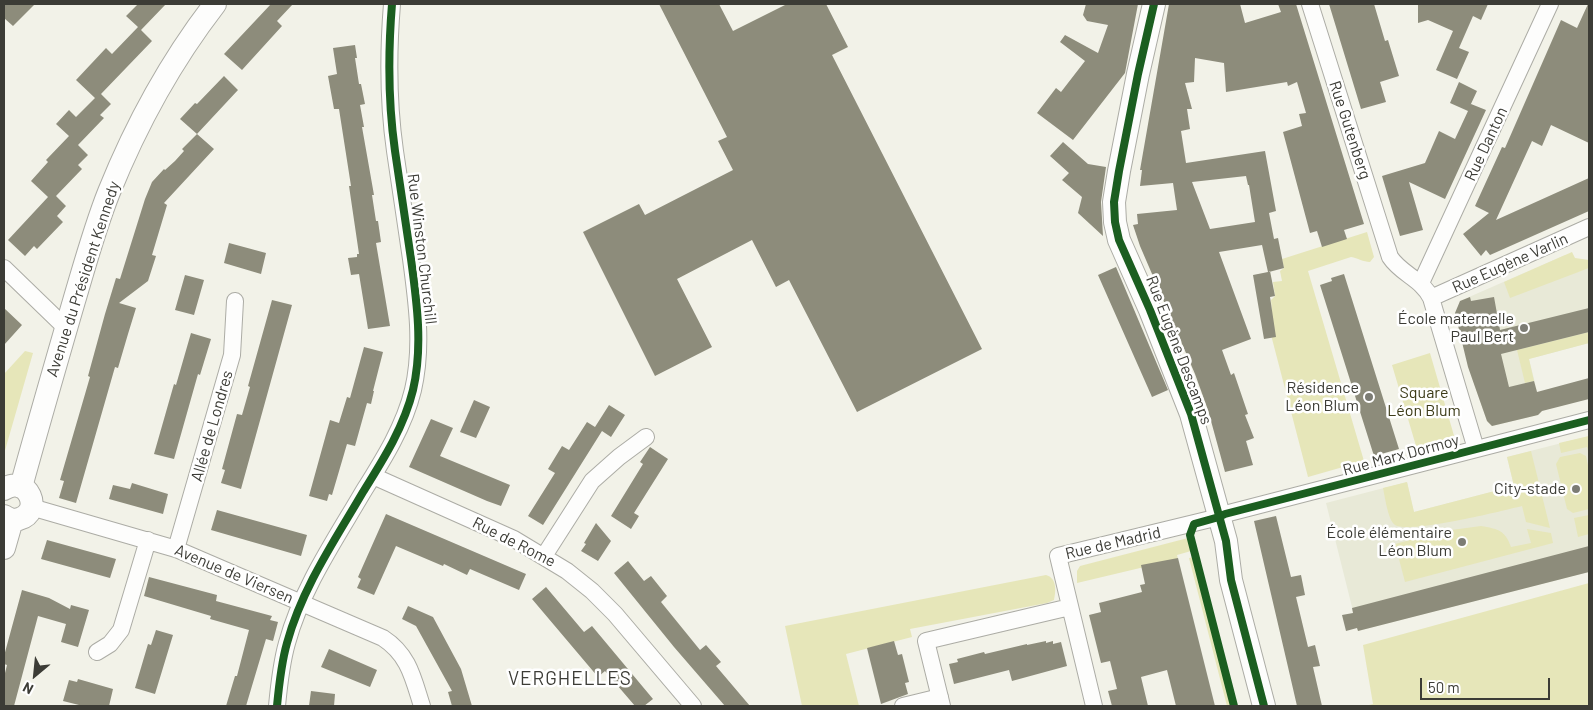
<!DOCTYPE html>
<html>
<head>
<meta charset="utf-8">
<style>
	body { margin:0 }
	#map { position:relative; width:1593px; height:710px; overflow:hidden; background:#f2f2e8; font-family:Barlow,sans-serif }
	canvas { display:block }
	.frame { position:absolute; inset:0; border:5px solid #3c3c36; pointer-events:none }
	.north { position:absolute; left:10px; top:650px; width:50px; height:50px; -webkit-text-stroke:4px #fff; paint-order:stroke; rotate:208deg; font-size:14px; font-weight:700; line-height:20px; text-align:center; color:#3c3c36 }
	.north::after { content:''; display:block; margin:auto; width:18px; height:22px; background:#3c3c36; clip-path:polygon(50% 0,100% 100%,50% 72%,0 100%) }
	.scale { position:absolute; left:1420px; top:678px; width:130px; height:22px; box-sizing:border-box; border:2px solid #3c3c36; border-top:0; padding-left:6px; font-size:15px; line-height:18px; white-space:nowrap; color:#3c3c36; -webkit-text-stroke:4px #fff; paint-order:stroke }
</style>
</head>
<body>
<div id="map">
<canvas width="1593" height="710"></canvas>
<div class="frame"></div>
<div class="north">N</div>
<div class="scale">50 m</div>
</div>
<script>
const g = document.querySelector('canvas').getContext('2d');
g.lineJoin = 'round';
function fill(path, color) { g.fillStyle = color; g.fill(path, 'evenodd'); }
function trace(path, color, width, dash) { g.strokeStyle = color; g.lineWidth = width; g.lineCap = dash ? 'butt' : 'round'; g.setLineDash(dash || []); g.stroke(path); }
function drawText(font, color, halo, rows, align = 'center') {
  g.font = font + ' Barlow,sans-serif'; g.lineWidth = 5; g.setLineDash([]); g.textBaseline = 'middle'; g.strokeStyle = halo; g.fillStyle = color; for (const [text, x, y, turn = 0] of rows) {
    g.save(); g.translate(x, y); g.rotate((+turn || 0) * Math.PI / 180); g.textAlign = isNaN(turn) ? turn : align; if (halo) g.strokeText(text, 0, 0); g.fillText(text, 0, 0); g.restore();
  }
}
fill(new Path2D(`
	M1565 255 1574 273 1589 268V343L1529 359 1542 411 1538 415 1492 426 1487 421 1473 381 1460 301Z
	M1589 436V572L1358 631 1326 503 1407 482 1414 512 1514 486 1507 457Z`), '#e8e9d7');
fill(new Path2D(`
	M1367 232 1374 257 1370 262C1363 262 1358 258 1351 257L1308 271 1364 461 1308 477 1270 331 1272 312 1271 300 1275 296 1273 282 1282 281 1280 271 1284 268 1282 259Z
	M1572 252 1575 258 1589 260V268L1510 298 1504 282Z
	M1589 332V343L1529 359 1534 381 1525 383 1517 350Z
	M25 351 33 353 4 454V374Z
	M1430 353 1457 446 1419 456 1392 365Z
	M1589 436V454L1587 447 1561 453 1559 443Z
	M1531 451 1550 528 1526 522 1522 506C1502 511 1409 534 1395 525 1388 520 1385 497 1383 488L1407 482 1414 512 1514 486 1507 457Z
	M1580 453 1586 456 1589 470V509L1573 513 1567 509 1556 464 1560 457Z
	M1589 515V534L1578 537 1574 518Z
	M1481 526C1498 529 1505 530 1511 547L1531 543 1527 529 1551 533 1553 543 1405 582 1395 544 1444 531Z
	M1188 538 1191 551 1177 555 1178 559 1077 583V571L1080 566Z
	M1194 557 1232 706H1227L1189 558Z
	M1046 575C1057 578 1056 591 1054 600L1047 603 910 629 912 637 846 654 859 706H802L785 626Z
	M1589 583V706H1365L1373 704 1363 645Z`), '#e6e6b9');
fill(new Path2D(`
	M4 4H35L13 26 4 18Z
	M138 4H166L141 30 152 41 101 94 111 104 100 115 104 118 78 145 88 155 78 165 82 169 56 196 66 206 57 216 63 222 37 249 34 246 25 256 8 240 48 197 31 181 48 162 46 160 69 136 56 124 69 110 76 117 95 98 76 80 106 48 112 54 138 27 126 16Z
	M271 4H293L277 21 282 26 242 70 224 54Z
	M659 4H719L733 31 787 4H826L848 47 832 55 982 349 857 412 789 280 776 287 752 240 677 279 712 347 655 376 583 232 639 204 645 215 733 170 718 141 727 137Z
	M1086 4H1138L1125 73 1073 140 1037 113 1056 88 1061 92 1085 61 1060 42 1065 35 1098 53 1108 25 1087 21 1083 15Z
	M1169 4H1240L1245 23 1281 12 1278 4H1296L1364 224 1344 230 1347 239 1322 247 1317 231 1310 233 1283 132 1302 126 1299 114 1306 113 1297 82 1288 86 1287 82 1226 92 1224 63 1195 58 1194 82 1185 83 1192 109H1187L1190 129 1181 131 1186 163 1265 151 1276 211 1269 213 1274 239 1278 238 1284 268 1269 272 1270 271 1275 296 1270 297 1276 337 1264 339 1253 275 1268 272 1262 245 1219 252 1251 339 1222 350 1231 375 1234 373 1248 414 1245 415 1254 438 1246 441 1253 465 1225 472 1208 410 1195 374 1140 246 1133 225 1138 224 1137 214 1177 210 1173 183 1140 186 1142 170H1140ZM1246 176 1248 185H1249L1255 222 1210 229 1192 182Z
	M1329 4H1374L1385 41 1388 40 1399 76 1380 82 1386 102 1361 109Z
	M1418 4H1488L1481 20 1473 16 1459 48 1469 52 1457 79 1436 70 1453 31 1428 20 1418 23Z
	M1588 4H1589V143L1551 125 1542 146 1532 141 1496 220 1589 178V211L1490 255 1486 250 1481 256 1463 234 1489 213 1475 206 1502 147 1505 148 1561 20 1577 28Z
	M355 45 357 58H355L359 84H361L365 104 360 105 364 127H362L374 195H372L376 221H378L381 242 376 243 390 326 368 329 359 274 351 275 348 258 357 257V254H359L349 186H351L339 109H334L328 76 337 74 333 48Z
	M224 76 238 90 197 134 180 119 195 103 197 104Z
	M1459 82 1477 91 1470 106 1471 104 1486 110 1445 199 1409 182 1423 230 1400 236 1382 176 1425 163 1439 131 1455 139 1468 111 1450 103Z
	M197 134 214 149 164 203 167 205 152 255 156 256 148 281 119 303 136 308 128 334 118 368 115 367 76 503 59 498 64 481 60 480 90 377 88 376 105 314 116 278 120 279 145 199 152 182 164 169 165 170 175 161 184 151 182 149Z
	M1063 142 1088 164 1106 167 1101 202 1103 236 1078 213 1082 197 1062 180 1069 173 1050 156Z
	M229 243 266 253 261 274 224 263Z
	M1116 267 1168 390 1152 397 1098 275Z
	M1344 274 1399 449 1374 456 1320 285 1332 281 1331 278Z
	M185 275 204 280 194 315 175 310Z
	M1470 297 1471 301 1494 297 1500 330 1589 308V332L1501 354 1509 387 1534 381 1537 392 1589 378V399L1542 411 1538 415 1492 426 1487 421 1468 367 1455 313 1460 301Z
	M272 300 292 305 241 489 221 483 225 470 222 469 237 414 242 415 250 387 248 386Z
	M4 308 22 325 4 345Z
	M191 333 211 339 200 375 198 374 174 459 154 454 174 384 176 385Z
	M364 347 383 352 373 391H374L371 404 367 403 355 446 347 444 332 495 329 494 327 501 309 496 330 420 339 423 347 397 350 398Z
	M474 400 490 407 476 438 460 432Z
	M609 405 625 415 611 437 602 431 543 525 528 516 555 473 548 469 562 446 569 450 587 422 595 427Z
	M431 419 453 428 440 456 510 485 501 506 487 501 409 467Z
	M650 447 668 459 634 513 639 516 631 529 611 516 643 464 640 462Z
	M132 483 168 494 163 514 109 499 113 485 130 489Z
	M217 510 307 535 301 556 211 530Z
	M386 514 526 574 519 590 470 569 467 575 444 564 443 566 396 546 374 595 357 588 361 579 358 577Z
	M1276 516 1291 577 1301 575 1305 595 1296 597 1308 647 1315 645 1320 666 1313 667 1322 706H1297L1288 667 1254 521Z
	M596 523 611 541 598 561 581 551 586 544 584 543Z
	M47 540 116 559 110 578 41 559Z
	M1589 546V572L1358 631 1357 628 1346 631 1342 615 1353 613 1352 608Z
	M1178 558 1215 706H1176L1167 670 1141 677 1148 706H1112L1108 691 1117 689 1110 661 1101 663 1089 615 1101 612 1099 603 1142 592 1140 585 1145 584 1141 565Z
	M628 561 644 581 651 576 667 596 661 602 700 650 706 645 721 662 716 666 750 706H725L674 647 614 573Z
	M149 577 217 595 216 601 272 616 270 620 278 622 273 641 266 639 246 706H226L235 676H237L249 630 210 619 211 616 144 596Z
	M546 587 584 632 592 626 653 699 644 706H635L605 671 598 677 532 599Z
	M22 590 49 598 70 609 71 605 89 610 78 647 61 642 66 624 38 616 14 706H4V677L7 665 4 664V656Z
	M408 606 433 617 461 669 472 706H452L448 692 452 691 416 626 402 619Z
	M156 630 173 635 155 694 135 688 148 644 151 645Z
	M894 641 898 655 902 654 909 682 905 683 908 694 881 704 867 648Z
	M1046 641V643L1053 641V644L1061 642 1067 666 1012 681 1009 670 954 684 949 664 958 662 957 659 984 652 985 654 1027 644V645Z
	M329 649 377 670 370 687 321 667Z
	M78 679 113 689 109 706H83L63 701 69 680 77 682Z
	M311 691 335 694 334 706H309Z`), '#8d8c7b');
const street = new Path2D(`
	M1310 4 1390 257C1401 274 1422 279 1431 298L1476 449
	M4 268 66 328
	M1421 283 1550 4
	M1431 298 1589 227
	M373 476 514 539 567 571 592 591 615 614 693 706
	M31 507 176 549 383 638C409 655 413 678 422 706
	M176 549 232 355 235 301
	M544 556 592 481 619 457 646 437
	M97 652 110 644 121 630 148 540
	M277 706C279 685 281 664 287 643 302 588 335 540 363 492 383 460 404 427 413 390 423 347 417 303 411 259 406 223 400 187 395 151 388 102 388 53 392 4
	M903 706 940 697
	M942 706 926 641 1070 607
	M1094 706 1058 556 1219 517 1225 514 1589 420`);
const secondary = new Path2D(`
	M1154 4 1138 74 1119 171 1114 202 1115 222 1119 240 1150 310 1191 414 1226 541 1231 580 1264 706
	M21 487C38 425 56 363 74 301 85 264 95 227 109 192 136 125 171 61 215 4
	M4 489C28 474 44 512 19 519 13 521 9 519 4 516
	M4 548 12 520`);
trace(street, '#acaca5', 18);
trace(secondary, '#acaca5', 24);
trace(street, '#fdfdfc', 16);
trace(secondary, '#fdfdfc', 22);
trace(new Path2D(`
	M1154 4 1138 74 1119 171 1114 202 1115 222 1119 240 1150 310 1191 414 1226 541 1231 580 1264 706
	M277 706C279 685 281 664 287 643 302 588 335 540 363 492 383 460 404 427 413 390 423 347 417 303 411 259 406 223 400 187 395 151 388 102 388 53 392 4
	M1234 706 1190 535 1194 524 1219 517 1225 514 1589 420`), '#1b5e20', 8);
for (const [x, y, r, color] of [
	[1524,328,5,"#7c7c74"],
	[1369,397,5,"#7c7c74"],
	[1576,489,5,"#7c7c74"],
	[1462,542,5,"#7c7c74"]
]) { const dot = new Path2D(); dot.arc(x, y, r, 0, 2 * Math.PI); g.fillStyle = color; g.fill(dot); trace(dot, '#fff', 2); }
drawText('16px', '#3c3c36', '#fff', [
	["Rue Gutenberg",1350,130,72],
	["Rue Danton",1486,144,-65],
	["Rue Winston Churchill",422,249,83],
	["Rue Eugène Varlin",1510,263,-24],
	["Avenue du Président Kennedy",83,279,-72],
	["Rue Eugène Descamps",1179,350,69],
	["Allée de Londres",212,426,-74],
	["Rue Marx Dormoy",1401,455,-15],
	["Rue de Rome",514,542,27],
	["Rue de Madrid",1113,543,-13],
	["Avenue de Viersen",234,574,23]
]);
drawText('16px', '#3c3c36', '#fff', [
	["École maternelle",1514,319],
	["Paul Bert",1514,337],
	["Résidence",1359,388],
	["Léon Blum",1359,406],
	["City-stade",1566,489],
	["École élémentaire",1452,533],
	["Léon Blum",1452,551]
], 'right');
drawText('16px', '#3c3b18', '#fff', [
	["Square",1424,393],
	["Léon Blum",1424,411]
]);
g.letterSpacing = '1px';
drawText('19px', '#3c3c36', '#fff', [
	["VERGHELLES",570,679]
]);
g.letterSpacing = '0px';
</script>
</body>
</html>
